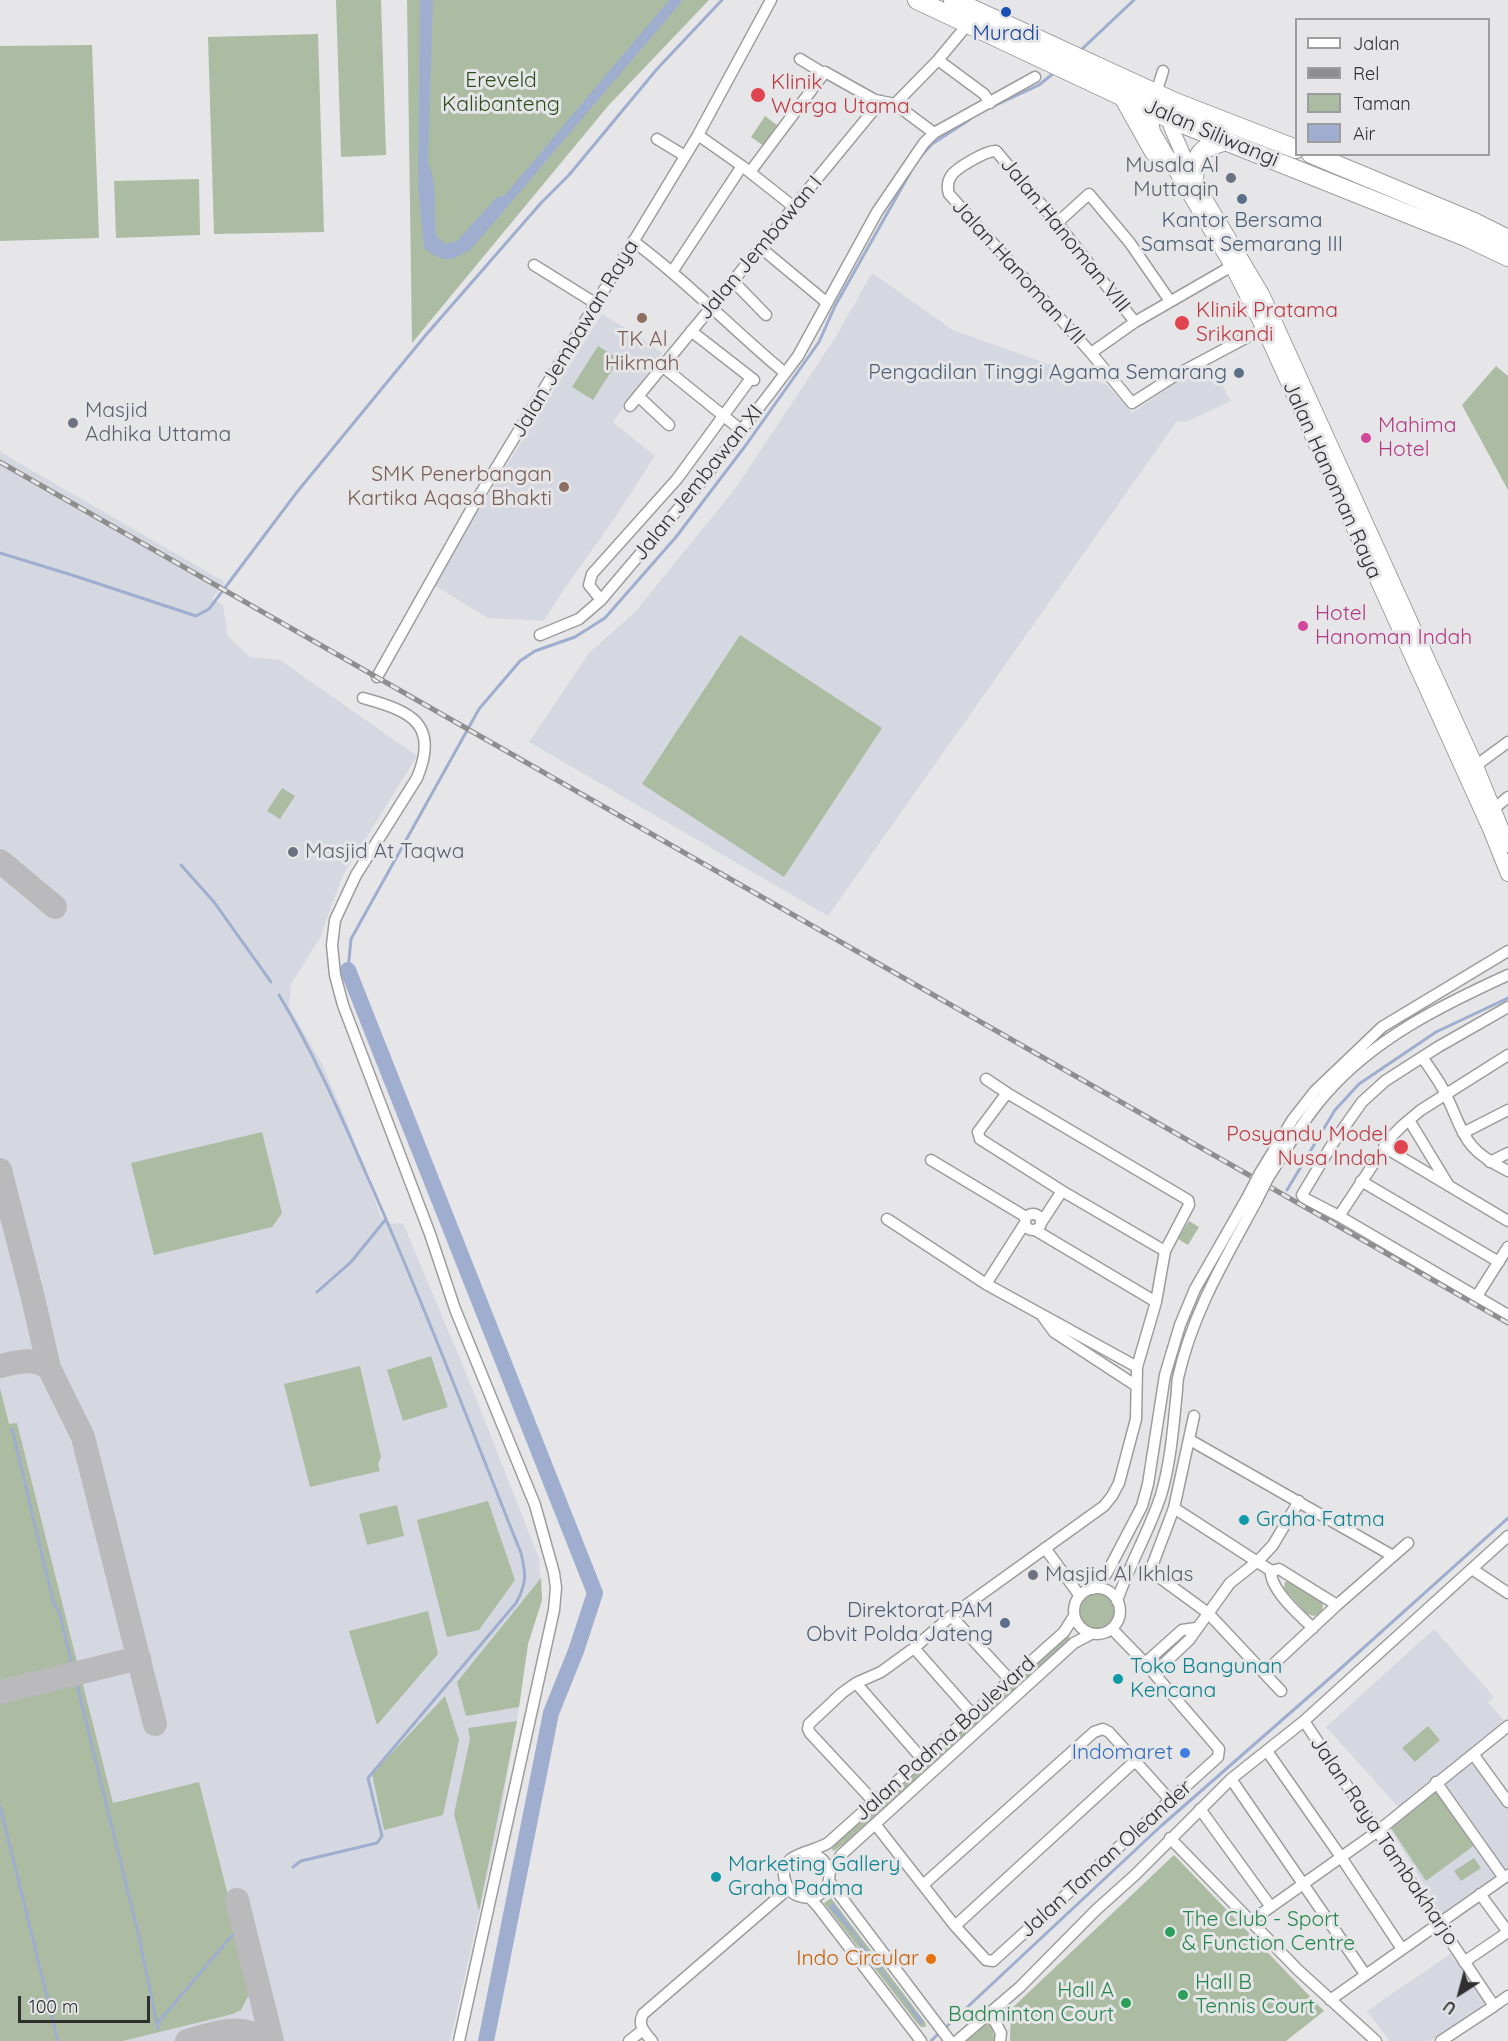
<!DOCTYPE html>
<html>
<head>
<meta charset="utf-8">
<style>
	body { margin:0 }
	#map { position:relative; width:1508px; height:2041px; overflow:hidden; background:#e6e6e8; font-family:Quicksand,sans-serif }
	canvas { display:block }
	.legend { position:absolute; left:1295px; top:18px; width:195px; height:138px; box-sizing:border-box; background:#e6e6e8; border:2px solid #9d9d9f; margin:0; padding:8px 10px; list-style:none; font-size:18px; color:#303031 }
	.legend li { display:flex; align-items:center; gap:12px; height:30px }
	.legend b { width:30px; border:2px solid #9d9d9f }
	.north { position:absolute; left:1430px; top:1963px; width:60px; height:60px; -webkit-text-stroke:4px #e6e6e8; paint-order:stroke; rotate:216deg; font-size:16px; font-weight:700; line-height:24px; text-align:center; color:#303031 }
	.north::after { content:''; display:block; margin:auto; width:21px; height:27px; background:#303031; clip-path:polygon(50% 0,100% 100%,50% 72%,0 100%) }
	.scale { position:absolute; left:18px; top:1996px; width:132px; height:27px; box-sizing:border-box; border:3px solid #303031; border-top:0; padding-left:8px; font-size:18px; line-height:21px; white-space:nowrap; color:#303031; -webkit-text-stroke:4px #e6e6e8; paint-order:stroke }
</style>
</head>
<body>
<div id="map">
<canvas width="1508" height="2041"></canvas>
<ul class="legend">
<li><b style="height:8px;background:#fff"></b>Jalan</li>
<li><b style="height:8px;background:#8e8e8f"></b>Rel</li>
<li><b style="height:16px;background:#abbca3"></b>Taman</li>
<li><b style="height:16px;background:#9faece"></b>Air</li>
</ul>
<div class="north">U</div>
<div class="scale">100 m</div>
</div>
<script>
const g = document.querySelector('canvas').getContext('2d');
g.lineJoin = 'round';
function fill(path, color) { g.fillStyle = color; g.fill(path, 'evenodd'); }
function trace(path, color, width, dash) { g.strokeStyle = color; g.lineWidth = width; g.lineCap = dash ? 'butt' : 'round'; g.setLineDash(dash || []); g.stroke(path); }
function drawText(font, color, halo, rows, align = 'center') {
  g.font = font + ' Quicksand,sans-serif'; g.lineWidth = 6; g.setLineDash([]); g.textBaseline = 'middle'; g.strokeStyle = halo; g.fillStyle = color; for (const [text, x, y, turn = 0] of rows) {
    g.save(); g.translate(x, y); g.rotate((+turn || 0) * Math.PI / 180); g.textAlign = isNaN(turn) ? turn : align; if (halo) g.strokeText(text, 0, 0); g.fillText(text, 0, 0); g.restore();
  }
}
fill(new Path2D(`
	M872 273 953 330 1107 385 1132 413 1207 360 1231 401 1186 422 1177 421 828 916 529 742 589 653 635 612 735 489 835 338Z
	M602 314 643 339 662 353 613 422 655 456 614 519 560 595 544 621 488 618 432 584Z
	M0 449 2 453 225 582 212 599 223 605 228 636 250 657 280 660 417 756 342 877 320 938 291 984 289 1007 322 1064 347 1122 381 1217 389 1224 403 1223 466 1373 539 1558 542 1600 528 1644 518 1714 498 1830 450 2041H0Z
	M1434 1629 1494 1697 1488 1702 1506 1723 1400 1809 1326 1727Z
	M1473 1756 1508 1805V1871L1442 1915 1387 1824Z
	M1453 1952 1488 2003 1430 2041H1390L1367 2011Z`), '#d5d8e1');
fill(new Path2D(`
	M336 0H381L386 155 341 157Z
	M407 0H709L608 106 412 343Z
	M318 34 324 232 214 234 208 37Z
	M92 45 99 238 0 241V46Z
	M765 116 778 126 764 146 751 137Z
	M199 179 200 235 116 238 114 181Z
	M598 346 619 359 593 400 572 387Z
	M1496 366 1508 376V490L1462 405Z
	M740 635 882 728 784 877 642 784Z
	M282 788 295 796 280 819 267 811Z
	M262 1132 282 1213 272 1227 154 1255 131 1163Z
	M1189 1221 1199 1227 1188 1245 1178 1239Z
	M431 1356 448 1407 403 1421 387 1370Z
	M360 1366 381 1457 378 1464 380 1471 310 1487 284 1384Z
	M0 1388 9 1424 17 1423 77 1662 0 1682Z
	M488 1501 515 1580 479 1630 447 1637 417 1520Z
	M397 1505 404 1536 367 1545 359 1514Z
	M541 1578 542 1600 528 1644 519 1707 466 1716 457 1682Z
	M1289 1580 1322 1602C1324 1609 1322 1614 1314 1616L1307 1614 1284 1589 1285 1582Z
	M1079 1612a18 18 0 1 1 36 0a18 18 0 1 1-36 0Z
	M428 1611 438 1654 377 1725 349 1631Z
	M1067 1635H1069L1070 1641 845 1843 834 1851 831 1848V1845Z
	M82 1681 113 1803 199 1782 252 1989 241 2010 233 2014 123 2041H0V1702Z
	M445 1696 459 1740 443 1815 384 1830 372 1774Z
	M517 1721 479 1911 454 1814 470 1739 468 1728Z
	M1428 1726 1440 1740 1415 1762 1402 1748Z
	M1436 1786 1476 1844 1426 1881 1389 1825Z
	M1174 1855 1324 2011 1286 2041H1010L1011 2009Z
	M1474 1858 1481 1868 1461 1881 1454 1871Z
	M831 1898 925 2022 926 2027H921L917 2023 824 1903Z
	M986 2019 992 2028 995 2041H965L966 2036Z`), '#abbca3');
fill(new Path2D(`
	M420 0H433L428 163C439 184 432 214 437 237L446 244 457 241 496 198 505 195 669 0H683L472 248C451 262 444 264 424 248L418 188Z
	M833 1903C843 1915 852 1929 861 1942 869 1953 878 1961 884 1973L923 2021 921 2025 904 2000 864 1951 855 1936 829 1907Z`), '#9faece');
trace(new Path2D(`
	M1081 50 1134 0
	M996 105 1039 85 1055 72
	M920 157 932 144 969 120
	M0 553 75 576 196 616 209 609 297 492 425 336 541 203 569 175 657 69 722 0
	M181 865 214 902 271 982
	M348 970 351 939 479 709 520 661 535 651 575 637 605 618 676 537 746 445 819 342 835 306 910 173
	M279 995C314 1053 341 1116 368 1178 423 1302 471 1428 521 1553 526 1574 527 1583 516 1603L368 1778 382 1836 377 1843 301 1861 293 1867
	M1287 1190 1335 1110 1359 1084 1436 1032 1508 998
	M317 1292 351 1262 386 1219
	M12 1429 54 1605 59 1611 71 1661
	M77 1685 139 1937 158 2029
	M0 1806 58 2041
	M157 2024 234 1933
	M945 2028 1161 1826 1330 1678 1508 1518
	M931 2041 940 2032`), '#9faece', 3);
trace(new Path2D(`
	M348 970 595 1593 576 1651 551 1713 486 2041`), '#9faece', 16);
trace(new Path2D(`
	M0 861 55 907
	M0 1170 33 1298 49 1368 83 1437 155 1724
	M0 1366C18 1362 33 1357 49 1368
	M0 1692 139 1658
	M237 1900 272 2041
	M187 2041C217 2033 239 2022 268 2041`), '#bababc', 24);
const minor = new Path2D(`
	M800 59 823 73
	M938 60 984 94 990 103
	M1156 93 1163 71
	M895 104 938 60 968 24
	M698 135 742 166 794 207
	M657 139 685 156
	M750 172 825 72 875 100 895 104 934 133
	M1057 223 1089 194 1130 243 1170 301
	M633 241C687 281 733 330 785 373
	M761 248 826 302
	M534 265 595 303
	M672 272 742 166
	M733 281 766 315
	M1135 322 1057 223 996 151C987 150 956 168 951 176 948 181 947 188 949 194L1091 353 1132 403 1176 375 1270 325
	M691 331 754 380
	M1091 353 1135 322 1232 266
	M662 366 741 430
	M638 396 669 425
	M630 406 881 101
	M601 600 589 585 592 574 677 479 751 378
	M540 635 579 619 601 600 701 482 771 392 798 356 877 212 924 143 934 133 1035 77
	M377 677 476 501 698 135 771 0
	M363 698C410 711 440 723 417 778L356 875 335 920 332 945 335 975 343 1005 430 1234 455 1309 535 1505 554 1573 556 1588 554 1610 459 2041
	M1470 770 1508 742
	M1490 812 1508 797
	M1508 1007 1438 1047 1385 1081 1362 1102 1333 1143 1302 1195 1304 1198 1339 1216 1508 1315
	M1422 1057C1431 1070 1441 1083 1447 1097 1466 1138 1465 1150 1508 1171
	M986 1079 1007 1093
	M1409 1120 1449 1186
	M1463 1133 1508 1110
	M1384 1147 1508 1221
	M931 1160 1026 1217
	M1490 1162 1508 1153
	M1260 1173 1293 1119 1315 1091 1382 1027 1508 951
	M1268 1178C1286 1150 1303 1120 1325 1095 1373 1039 1442 1005 1508 975
	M1361 1181 1499 1262
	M1025 1222a8 8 0 1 1 16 0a8 8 0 1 1-16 0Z
	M1339 1216 1392 1136 1403 1125 1421 1110 1508 1055
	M887 1219 986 1284 1137 1367
	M1041 1223 1062 1191
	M1035 1230 1156 1302
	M986 1284 1025 1223
	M1477 1296 1508 1247
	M1043 1317 1054 1332 1135 1385
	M1194 1416 1174 1508 1151 1569 1152 1572 1208 1613 1281 1691
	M1190 1440 1393 1556
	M1174 1508 1273 1572
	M1045 1548 1080 1596
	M1472 1569 1508 1593
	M1074 1611a23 23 0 1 1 46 0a23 23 0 1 1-46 0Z
	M1093 1589 1107 1573 1142 1506 1148 1484 1165 1375 1180 1325 1195 1289 1247 1198
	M1117 1601C1129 1565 1149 1532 1161 1495 1170 1465 1173 1431 1176 1400 1177 1393 1177 1385 1178 1378 1192 1314 1225 1259 1256 1202
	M951 1616 1011 1681
	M1313 1628C1300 1616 1273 1592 1271 1574L1275 1570 1279 1569 1337 1605
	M914 1648 973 1715
	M1145 1663 1182 1630 1196 1628
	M1154 1673 1189 1640 1230 1583 1258 1561 1273 1545 1299 1501
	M1264 1673 1337 1605 1408 1543
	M856 1683 923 1760
	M1304 1721 1494 2006 1508 1996
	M1267 1751 1341 1857 1402 1949
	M1473 1754 1508 1802
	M1231 1779 1365 1974
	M1436 1782 1504 1878
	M875 1803 810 1733 808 1729 809 1724 842 1693 856 1683 881 1672 914 1648 951 1616 1104 1506 1112 1496 1119 1483 1136 1419 1137 1367 1156 1302 1165 1251 1189 1205 1188 1200 1007 1093 978 1132 980 1139 1062 1191 1165 1251
	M1200 1809 1271 1907
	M875 1824 955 1926 986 1960 993 1961 1218 1757 1219 1749 1145 1663 1112 1629
	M1170 1838 1298 1970 1376 2041
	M808 1852C844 1861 830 1907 799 1896 792 1894 787 1888 785 1880 777 1853 812 1853 828 1843L1064 1632 1074 1616
	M830 1872 841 1855 1074 1643 1091 1634
	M829 1881 950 2041
	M923 1885 1094 1732 1103 1729 1109 1732 1171 1801
	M1480 1894 1508 1932
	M810 1898 819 1908 921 2041
	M1251 1921 1378 1831 1508 1726
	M955 1926 1135 1761
	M1464 1962 1508 1932
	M1330 2000 1508 1875
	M991 2014 1001 2033 1000 2041
	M629 2041 643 2030
	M652 2041C645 2033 637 2025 643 2014L788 1889
	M957 2041 1020 1987 1096 1910 1135 1875 1231 1779 1304 1721 1508 1536
	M1441 2041 1494 2006`);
const tertiary = new Path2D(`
	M1154 103 1151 121 1153 132 1232 266 1263 327 1490 829 1508 874
	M1171 114V127L1194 180 1262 294 1476 766 1508 845`);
const trunk = new Path2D(`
	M917 0 1170 119 1468 238 1508 257
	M953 0 1175 102 1296 149
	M1122 95 1154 152 1159 157 1170 161
	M1311 154 1474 222 1508 239
	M1194 180C1195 152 1201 148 1226 141`);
trace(minor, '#9d9d9e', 13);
trace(tertiary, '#9d9d9e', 16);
trace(trunk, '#9d9d9e', 20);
trace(minor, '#fff', 10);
trace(tertiary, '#fff', 14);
trace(trunk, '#fff', 18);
const rail = new Path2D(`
	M0 462 1508 1323`);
trace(rail, '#8e8e8f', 5);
trace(rail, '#e6e6e8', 3, [9]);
const minorBridge = new Path2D(`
	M1247 1198 1260 1173
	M1256 1202 1268 1178`);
trace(minorBridge, '#9d9d9e', 13, []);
trace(minorBridge, '#fff', 10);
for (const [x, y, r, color] of [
	[1006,12,6,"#1a4fb4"],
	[758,95,8,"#e0444e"],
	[1231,178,6,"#6b7280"],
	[1242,199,6,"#5c6f8a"],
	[642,318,6,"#8d6e63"],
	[1182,323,8,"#e0444e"],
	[1239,373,6,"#5c6f8a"],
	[73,423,6,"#6b7280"],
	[1366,438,6,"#d1479c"],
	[564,487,6,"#8d6e63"],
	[1303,626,6,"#d1479c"],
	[293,852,6,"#6b7280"],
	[1401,1147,8,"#e0444e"],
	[1244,1520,6,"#0f9aa8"],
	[1033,1575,6,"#6b7280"],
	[1005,1623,6,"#5c6f8a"],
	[1118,1679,6,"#0f9aa8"],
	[1185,1753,6,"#3f7fe0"],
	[716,1877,6,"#0f9aa8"],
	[1170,1932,6,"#2e9e5b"],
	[931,1959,6,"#e8710a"],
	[1183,1995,6,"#2e9e5b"],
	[1126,2003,6,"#2e9e5b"]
]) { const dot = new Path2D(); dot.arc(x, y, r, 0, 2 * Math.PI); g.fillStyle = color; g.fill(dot); trace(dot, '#e6e6e8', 2); }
drawText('21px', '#164399', '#e6e6e8', [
	["Muradi",1006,34]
]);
drawText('21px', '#304d1f', '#e6e6e8', [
	["Ereveld",501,81],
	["Kalibanteng",501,105]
]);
drawText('21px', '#be3a42', '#e6e6e8', [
	["Klinik",771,83],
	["Warga Utama",771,107],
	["Klinik Pratama",1196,311],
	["Srikandi",1196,335],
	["Posyandu Model",1388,1135,"right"],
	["Nusa Indah",1388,1159,"right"]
], 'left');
drawText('21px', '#303031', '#e6e6e8', [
	["Jalan Siliwangi",1211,133,23],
	["Jalan Hanoman VIII",1065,235,51],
	["Jalan Jembawan I",760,248,-50],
	["Jalan Hanoman VII",1018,272,48],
	["Jalan Jembawan Raya",575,339,-59],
	["Jalan Hanoman Raya",1332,480,66],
	["Jalan Jembawan XI",698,483,-51],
	["Jalan Padma Boulevard",945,1739,-42],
	["Jalan Raya Tambakharjo",1384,1841,56],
	["Jalan Taman Oleander",1106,1859,-42]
]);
drawText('21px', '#5b616d', '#e6e6e8', [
	["Musala Al",1219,166,"right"],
	["Muttaqin",1219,190,"right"],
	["Masjid",85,411],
	["Adhika Uttama",85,435],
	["Masjid At Taqwa",305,852],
	["Masjid Al Ikhlas",1045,1575]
], 'left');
drawText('21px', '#4e5e75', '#e6e6e8', [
	["Kantor Bersama",1242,221,"center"],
	["Samsat Semarang III",1242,245,"center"],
	["Pengadilan Tinggi Agama Semarang",1227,373],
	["Direktorat PAM",993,1611],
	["Obvit Polda Jateng",993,1635]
], 'right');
drawText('21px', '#785e54', '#e6e6e8', [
	["TK Al",642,340],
	["Hikmah",642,364],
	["SMK Penerbangan",552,475,"right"],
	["Kartika Aqasa Bhakti",552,499,"right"]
]);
drawText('21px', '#b23c85', '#e6e6e8', [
	["Mahima",1378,426],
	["Hotel",1378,450],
	["Hotel",1315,614],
	["Hanoman Indah",1315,638]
], 'left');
drawText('21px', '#0d838f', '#e6e6e8', [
	["Graha Fatma",1256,1520],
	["Toko Bangunan",1130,1667],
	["Kencana",1130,1691],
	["Marketing Gallery",728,1865],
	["Graha Padma",728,1889]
], 'left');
drawText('21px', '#366cbe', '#e6e6e8', [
	["Indomaret",1173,1753]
], 'right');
drawText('21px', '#27864d', '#e6e6e8', [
	["The Club - Sport",1182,1920],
	["& Function Centre",1182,1944],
	["Hall B",1195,1983],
	["Tennis Court",1195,2007],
	["Hall A",1114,1991,"right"],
	["Badminton Court",1114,2015,"right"]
], 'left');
drawText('21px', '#c56008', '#e6e6e8', [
	["Indo Circular",919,1959]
], 'right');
</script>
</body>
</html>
